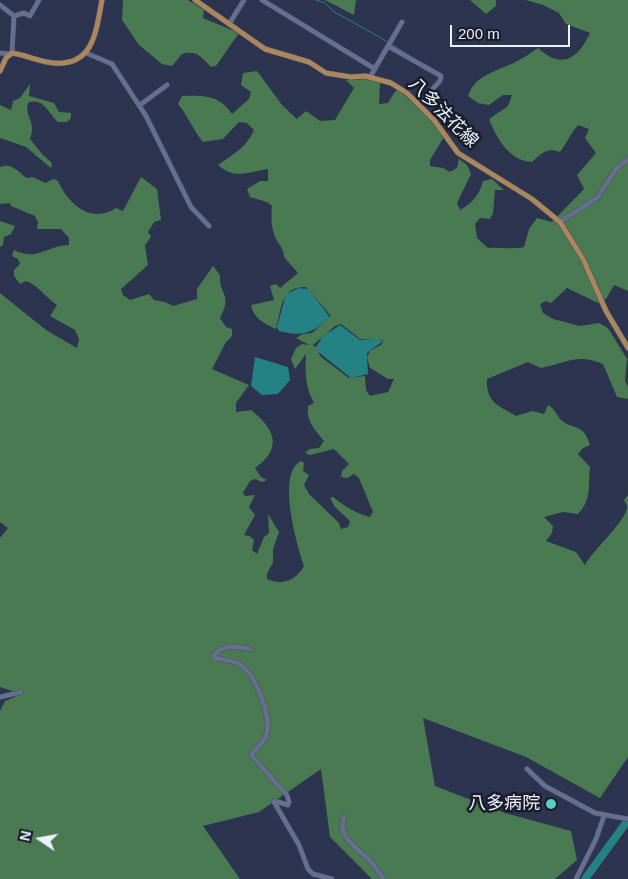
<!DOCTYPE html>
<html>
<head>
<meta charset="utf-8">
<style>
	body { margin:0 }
	#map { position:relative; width:628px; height:879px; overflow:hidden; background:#2c344f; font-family:Arial,sans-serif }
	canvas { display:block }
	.north { position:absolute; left:15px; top:814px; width:50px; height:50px; -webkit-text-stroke:4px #191d29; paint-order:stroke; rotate:282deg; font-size:14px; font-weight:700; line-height:20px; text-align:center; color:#ecf1ff }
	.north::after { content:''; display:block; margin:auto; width:18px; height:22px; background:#ecf1ff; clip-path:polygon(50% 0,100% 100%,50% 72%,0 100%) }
	.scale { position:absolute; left:450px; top:25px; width:120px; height:22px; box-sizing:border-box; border:2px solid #ecf1ff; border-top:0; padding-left:6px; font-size:15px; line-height:18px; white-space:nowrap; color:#ecf1ff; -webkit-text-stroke:4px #191d29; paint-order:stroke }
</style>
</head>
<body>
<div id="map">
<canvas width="628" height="879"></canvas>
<div class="north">N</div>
<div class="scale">200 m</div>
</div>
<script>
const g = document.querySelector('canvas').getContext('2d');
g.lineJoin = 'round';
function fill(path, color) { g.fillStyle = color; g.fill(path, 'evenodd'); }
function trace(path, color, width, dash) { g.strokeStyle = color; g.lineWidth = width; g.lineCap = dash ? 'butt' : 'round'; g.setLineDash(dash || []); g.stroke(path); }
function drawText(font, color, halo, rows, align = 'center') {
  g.font = font + ' Arial,"Noto Sans JP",sans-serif'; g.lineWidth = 5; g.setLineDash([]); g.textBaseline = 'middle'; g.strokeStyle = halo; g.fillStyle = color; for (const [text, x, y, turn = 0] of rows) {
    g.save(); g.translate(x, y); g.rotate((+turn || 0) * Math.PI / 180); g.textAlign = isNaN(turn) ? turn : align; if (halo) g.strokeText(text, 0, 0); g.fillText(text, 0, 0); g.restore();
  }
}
fill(new Path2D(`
	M123 0H188L204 10 203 18 239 33 216 66 211 67C201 57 197 50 182 54L172 66 162 64 139 45 122 20Z
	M325 0H356L354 15Z
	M470 0H496V6L486 14Z
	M526 0H628V291L614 285 606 299 598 303 567 288 551 303 546 301 540 304 543 313 553 319 580 326 599 323 608 328 627 359 625 381 628 387V399L617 397 603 364C576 353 567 363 541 368L528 362 487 379C486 403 498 405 516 416L532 411 544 414 548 405C555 409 556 414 561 420 574 431 583 422 590 445L583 448 578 454 590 467C588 485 592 500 578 514L563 512 544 517 553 526 552 533 546 541 576 552 585 565C592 551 627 520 627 507 627 504 625 502 624 500L628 495V757L600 798 526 757 423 718 435 786 505 813 571 831 577 860 555 879H372L330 837 321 769 259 812 203 826 240 879H0V711L5 701 15 697V692L0 687V538L8 528 0 522V293L46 330 77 348 79 339 75 330 50 316 57 305C46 298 38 285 26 281L20 284 14 276V270L20 264 18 259 12 256 14 250C38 262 47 245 69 245V238L61 229H37L38 222 35 216 11 206 10 203 0 204V167C12 162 18 172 27 178L33 177 45 183 54 179 58 181C69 205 91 224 116 208L123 211 141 177 157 189 161 220 154 222 148 232 151 237 145 245 148 265 121 289 123 295 130 300 149 294 154 300 165 302 173 306 197 299V289L213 266 220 275C219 296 233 294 220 318L226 327 232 329V336L226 342 212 369 249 385 236 403V412L251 410C274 428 284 448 255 468L261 477 267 480 262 482 255 479 250 481 243 493 245 496 255 495 249 507 255 515 244 535 250 536 254 540 252 550 257 554 264 537 269 533 268 514 279 532 273 549V562L267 574V579C283 586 296 580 304 566 297 545 276 473 301 461L304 463 303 471 309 475 304 485 309 494 339 523 341 529 348 527 350 521 335 507 330 498 333 497C341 504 359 515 370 517L373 512 359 478 354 474 347 478 341 477 342 471 349 464 334 449 310 455 305 453 310 449 319 448 324 441C315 430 306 421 308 406L314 403C305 387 305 372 306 354L295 369 291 359 296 348 302 344 309 345 296 338 303 334 312 333 331 316 306 287C280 287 282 308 276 329 264 323 254 319 251 305L274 300 270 286 276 284 280 288 298 273 284 257C284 249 279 245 276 239 271 228 271 217 272 206L267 202 250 197 247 189 260 181H268V169C248 172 235 180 218 165 232 155 247 147 254 130L247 123 239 122 223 139 203 142C193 130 188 116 178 104L182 96C203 95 220 95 232 114L249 99 251 92 241 85 243 73 257 71 282 105 297 119 306 111 320 121 335 120 354 88 346 80 365 79 380 83 379 104 388 103 394 93 398 89 432 121 444 137 430 160V166L443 168 450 172 457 168 459 159 467 165 471 174 457 203 460 210C472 204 480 194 483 181L492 179 504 190H495L493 213 490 219 480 218 475 224 477 238 488 248C501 247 511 250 524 247L529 229 537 218 552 222 584 189 577 175 596 153 585 138 589 129 578 125C570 134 567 143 560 152 547 147 541 154 532 162 509 161 496 137 489 119L508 106 512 95H503L489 105 478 103 468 96C475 73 503 70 521 59 527 56 532 52 538 48 562 70 578 59 590 33L566 24 559 13 543 5ZM341 324 360 339 383 340 382 344 370 351 367 357 370 368 388 379H394L388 392 370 396 366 390 365 376 349 378 321 357 315 346H312L335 326Z
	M30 84 29 96 54 103 59 112 71 113V118L67 122H58C49 114 43 96 28 103 24 117 37 121 30 139L42 154 52 163 51 168 26 147 0 138V105L11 110 13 101 20 98Z
	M0 221 15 226 11 234 4 237 3 245 0 247Z`), '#497a51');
fill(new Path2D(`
	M299 288 308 289 330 317C312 334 302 337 279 331L277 327 286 294Z
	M340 325 360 340 378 339 383 341 367 353 368 374 351 378 317 351 316 347 323 336Z
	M255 357 288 367 290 380 278 394 262 395 251 386Z`), '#258284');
trace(new Path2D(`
	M316 0 325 3 333 11 388 42
	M391 44 415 59`), '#258284', 1);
trace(new Path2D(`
	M585 879 628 820`), '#258284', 8);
const minor = new Path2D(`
	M262 0 375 69
	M0 5 14 16
	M229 24 244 0
	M388 46 441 76 440 81 419 104
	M0 53 10 54
	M12 53 14 16 24 13 30 16 39 0
	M86 53 112 64 146 116 191 207 209 226
	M370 77 402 22
	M140 105 167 85
	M560 222 597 198 616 169 628 159
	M250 649C237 646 223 644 214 655L215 658C223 660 234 660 241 665 256 674 273 720 266 736 263 743 256 749 251 755L287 795 289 802 288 805 275 801 274 802 299 845 308 869 313 874 332 879
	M0 697 21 692
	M527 769 545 786 595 813 628 819
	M344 818C336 838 360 849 372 863 376 868 379 874 384 879
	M576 879 596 839 604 816`);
const major = new Path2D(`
	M195 0 265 49 309 62 326 73 351 77 365 76 391 83 407 93 434 120 458 153 532 199 560 222 583 259 606 311 628 348
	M0 71 6 58 12 53C26 55 40 62 54 63 95 66 96 29 102 0`);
trace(minor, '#494e65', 5.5);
trace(major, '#494e65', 6);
trace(minor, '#66708e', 4.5);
trace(major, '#aa875c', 5);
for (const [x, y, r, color] of [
	[551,804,6,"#56cec3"]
]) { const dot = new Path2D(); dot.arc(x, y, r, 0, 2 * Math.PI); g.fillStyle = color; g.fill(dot); trace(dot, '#191d29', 2); }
drawText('18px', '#ecf1ff', '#191d29', [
	["八多法花線",443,113,45]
]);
drawText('18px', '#ecf1ff', '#191d29', [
	["八多病院",540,804]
], 'right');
</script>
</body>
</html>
